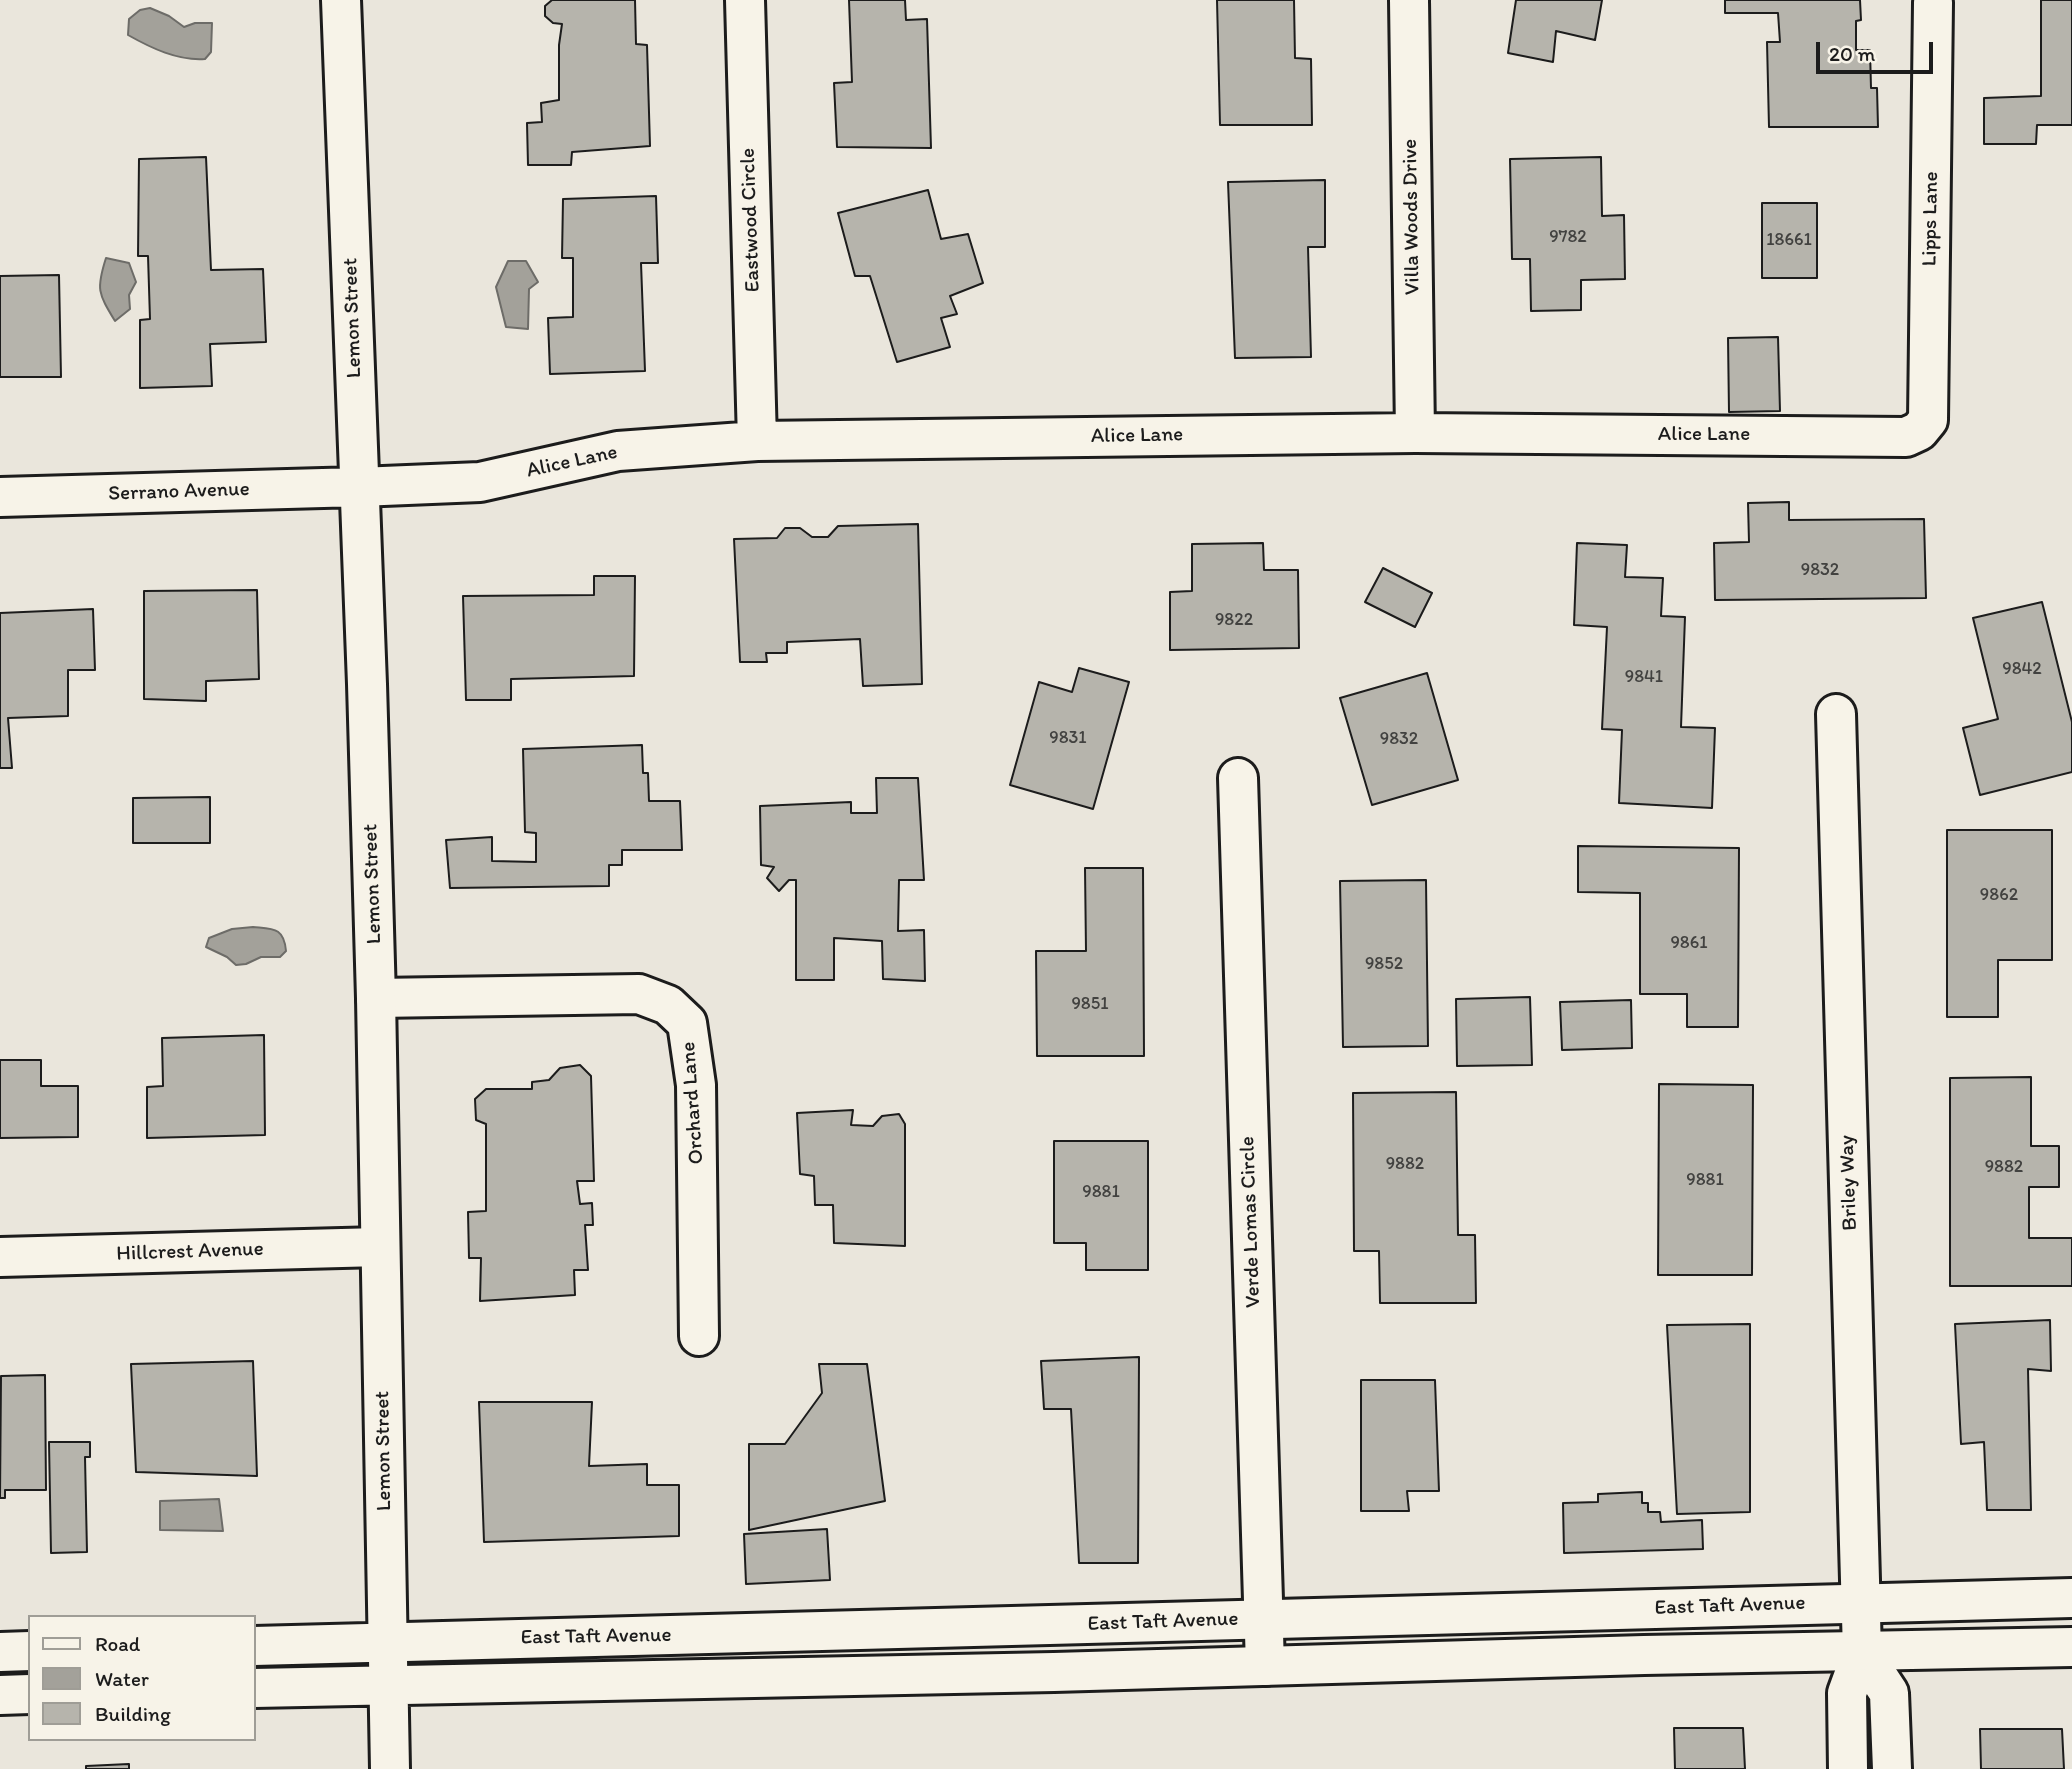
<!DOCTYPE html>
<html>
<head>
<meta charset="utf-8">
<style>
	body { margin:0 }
	#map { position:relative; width:2072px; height:1769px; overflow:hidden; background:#eae6dc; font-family:Itim,sans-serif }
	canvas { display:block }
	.legend { position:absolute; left:28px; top:1615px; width:228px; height:126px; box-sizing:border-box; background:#f7f3e8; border:2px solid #9f9d96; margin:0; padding:9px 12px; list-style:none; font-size:21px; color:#1c1c1c }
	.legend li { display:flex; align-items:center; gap:14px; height:35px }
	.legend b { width:35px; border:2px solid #9f9d96 }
	.scale { position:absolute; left:1816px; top:42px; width:117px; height:32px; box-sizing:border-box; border:4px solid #1c1c1c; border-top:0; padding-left:9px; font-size:21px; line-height:24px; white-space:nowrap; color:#1c1c1c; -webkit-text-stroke:5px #f7f3e8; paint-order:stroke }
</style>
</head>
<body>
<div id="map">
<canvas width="2072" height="1769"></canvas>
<ul class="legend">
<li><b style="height:9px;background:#f7f3e8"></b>Road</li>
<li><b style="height:19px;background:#a3a19a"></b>Water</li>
<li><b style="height:19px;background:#b6b4ac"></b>Building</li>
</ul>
<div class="scale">20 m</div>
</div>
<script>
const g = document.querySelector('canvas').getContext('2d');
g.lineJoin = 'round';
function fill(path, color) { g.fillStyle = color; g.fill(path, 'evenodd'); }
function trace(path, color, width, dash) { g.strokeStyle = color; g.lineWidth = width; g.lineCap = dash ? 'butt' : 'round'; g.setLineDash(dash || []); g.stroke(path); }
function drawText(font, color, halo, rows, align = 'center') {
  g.font = font + ' Itim,sans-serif'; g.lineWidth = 5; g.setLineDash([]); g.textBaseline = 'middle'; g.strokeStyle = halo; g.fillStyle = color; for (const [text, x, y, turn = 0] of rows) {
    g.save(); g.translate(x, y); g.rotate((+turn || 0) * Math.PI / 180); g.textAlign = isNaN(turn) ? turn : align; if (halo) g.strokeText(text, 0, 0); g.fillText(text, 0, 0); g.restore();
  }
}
const water = new Path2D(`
	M150 8 169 16 184 27 195 23H212L211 52 205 59C178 61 151 48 128 35L129 19 140 10Z
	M106 258 129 263 136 282 129 295 130 309 115 321C98 293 96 289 106 258Z
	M508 261H526L538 282 529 289 528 329 506 327 496 287Z
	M253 927C273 929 284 927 286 951L280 957H261L246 964 236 965 227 957 206 947 209 938 232 929Z
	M219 1499 223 1531 160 1530V1501Z`);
fill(water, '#a3a19a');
trace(water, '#6d6c68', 2);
const building = new Path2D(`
	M552 0H635L636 44 647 45 650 146 572 152 571 165H528L527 123 542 122 541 103 559 100V45L562 24 553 23 545 16V6Z
	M849 0H905L906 20 927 19 931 148 837 147 834 83 852 82Z
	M1217 0H1294L1295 58 1311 59 1312 125H1220Z
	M1516 0H1602L1595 40 1556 31 1553 62 1508 53Z
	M1725 0H1860L1861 20 1856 21V50H1870L1871 88H1877L1878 127H1769L1767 42H1780L1778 13H1725Z
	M2041 0H2072V125H2037L2036 144H1984V98L2041 96Z
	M206 157 211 270 263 269 266 342 210 344 212 386 140 388V320L150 319 148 256H138L139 159Z
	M1601 157 1602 216 1624 215 1625 279 1581 280V310L1531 311 1530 259H1512L1510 159Z
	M1325 180V247H1308L1311 357 1235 358 1228 182Z
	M928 190 941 239 968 234 983 283 950 296 957 314 941 318 950 347 897 362 870 276H855L838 213Z
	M656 196 658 263H641L645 371 550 374 548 318 573 317V258H562L563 199Z
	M1762 203H1817V278H1762Z
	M59 275 61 377H0V276Z
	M1778 337 1780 411 1729 412 1728 338Z
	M1789 502V520L1924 519 1926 598 1715 600 1714 543 1749 542 1748 503Z
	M918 524 922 684 863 686 860 639 787 642V653H766L767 662H740L734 539 777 538 785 528H800L812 537H828L838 526Z
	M1263 543 1264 570H1298L1299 648 1170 650V592L1192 591V544Z
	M1577 543 1627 545 1625 577 1663 578 1661 616 1685 617 1681 727 1715 728 1712 808 1619 803 1622 730 1602 729 1607 627 1574 625Z
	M1383 568 1432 593 1415 627 1365 602Z
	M594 576H635L634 676 511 679V700H466L463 596 594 595Z
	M257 590 259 679 206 681V701L144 699V591Z
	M2042 602 2072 722V772L1980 795 1963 728 1998 719 1973 618Z
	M93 609 95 670H68V716L8 718 12 768H0V613Z
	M1079 668 1129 682 1093 809 1010 785 1039 682 1072 692Z
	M1427 673 1458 780 1372 805 1340 698Z
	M642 745 643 773H648L649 801H680L682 850H622V865H609V886L450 888 446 840 492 837V861L536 862V833L525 832 523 749Z
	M876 778H918L924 880H899L898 931 924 930 925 981 883 979 882 941 834 938V980H796V880H789L779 891 767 878 774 867 761 865 760 806 851 802V813H877Z
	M210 797V843H133V798Z
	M1947 830H2052V960H1998V1017H1947Z
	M1578 846 1739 848 1738 1027H1687V994H1640V893L1578 892Z
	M1085 868H1143L1144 1056H1037L1036 951H1086Z
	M1426 880 1428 1046 1343 1047 1340 881Z
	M1530 997 1532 1065 1457 1066 1456 999Z
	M1631 1000 1632 1048 1562 1050 1560 1002Z
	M264 1035 265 1135 147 1138V1087L163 1086 162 1038Z
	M0 1060H41V1086H78V1137L0 1138Z
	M580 1065 591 1076 594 1181H577L580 1204 592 1203 593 1225H585L588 1270H574L575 1295 480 1301 481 1258H469L468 1212 486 1211V1124L476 1120 475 1099 486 1089H532V1082L549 1080 560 1068Z
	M2031 1077V1146H2059V1187H2029V1238H2072V1286H1950V1078Z
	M1659 1084 1753 1085 1752 1275H1658Z
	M1456 1092 1458 1235H1475L1476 1303H1380L1379 1251H1354L1353 1093Z
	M853 1110 851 1125 873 1126 882 1116 899 1114 905 1124V1246L834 1243 833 1205H815L814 1176 800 1174 797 1113Z
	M1054 1141H1148V1270H1086V1243H1054Z
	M2050 1320 2051 1371 2028 1369 2031 1510H1987L1984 1442 1961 1444 1955 1324Z
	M1750 1324V1512L1677 1514 1667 1325Z
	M1139 1357 1138 1563H1079L1071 1409H1044L1041 1361Z
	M253 1361 257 1476 136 1472 131 1364Z
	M819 1364H867L885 1501 749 1530V1444H785L822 1393Z
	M45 1375 46 1490H5V1498H0L1 1376Z
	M1361 1380H1435L1439 1491H1407L1409 1511H1361Z
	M479 1402H592L589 1466 647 1464V1485H679V1536L484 1542Z
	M49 1442H90V1457H85L87 1552 51 1553Z
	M1642 1492V1503H1648V1512H1660L1661 1522 1702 1520 1703 1549 1564 1553 1563 1503 1598 1502V1494Z
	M827 1529 830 1580 746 1584 744 1534Z
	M1674 1728H1743L1745 1769H1675Z
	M1980 1729H2062L2064 1769H1981Z
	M129 1764V1769H86V1766Z`);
fill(building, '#b6b4ac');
trace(building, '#1c1c1c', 2);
const street = new Path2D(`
	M745 0 757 441
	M1409 0 1415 433
	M359 487 480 482 618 451 757 441 1415 433 1906 437 1919 431 1928 420 1933 3
	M1836 714 1862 1652 1847 1693 1848 1769
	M1238 778 1265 1666
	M376 998 639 994 668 1005 687 1023 696 1085 699 1336
	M0 1257 380 1247
	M1862 1652 1889 1693 1892 1769`);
const secondary = new Path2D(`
	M341 0 367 684 376 998 390 1769
	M0 497 359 487
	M254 1646 2072 1598
	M0 1652 30 1651
	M254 1688 1054 1672 1644 1655 2072 1647
	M0 1695 30 1694`);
trace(street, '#1c1c1c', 44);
trace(secondary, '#1c1c1c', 44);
trace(street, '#f7f3e8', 38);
trace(secondary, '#f7f3e8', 38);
drawText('18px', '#424240', null, [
	["9782",1568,237],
	["18661",1789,240],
	["9832",1820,570],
	["9822",1234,620],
	["9842",2022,669],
	["9841",1644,677],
	["9831",1068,738],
	["9832",1399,739],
	["9862",1999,895],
	["9861",1689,943],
	["9852",1384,964],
	["9851",1090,1004],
	["9882",1405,1164],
	["9882",2004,1167],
	["9881",1705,1180],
	["9881",1101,1192]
]);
drawText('21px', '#1c1c1c', '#f7f3e8', [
	["Villa Woods Drive",1412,217,-91],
	["Lipps Lane",1931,219,-89],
	["Eastwood Circle",751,220,-92],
	["Lemon Street",353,318,-92],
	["Alice Lane",1704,435],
	["Alice Lane",1137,436,-1],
	["Alice Lane",572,462,-12],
	["Serrano Avenue",179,492,-2],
	["Lemon Street",373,884,-92],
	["Orchard Lane",693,1103,-94],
	["Briley Way",1849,1183,-92],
	["Verde Lomas Circle",1251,1222,-92],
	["Hillcrest Avenue",190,1252,-2],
	["Lemon Street",384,1451,-91],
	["East Taft Avenue",1730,1606,-2],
	["East Taft Avenue",1163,1622,-2],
	["East Taft Avenue",596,1637,-1]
]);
</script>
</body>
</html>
